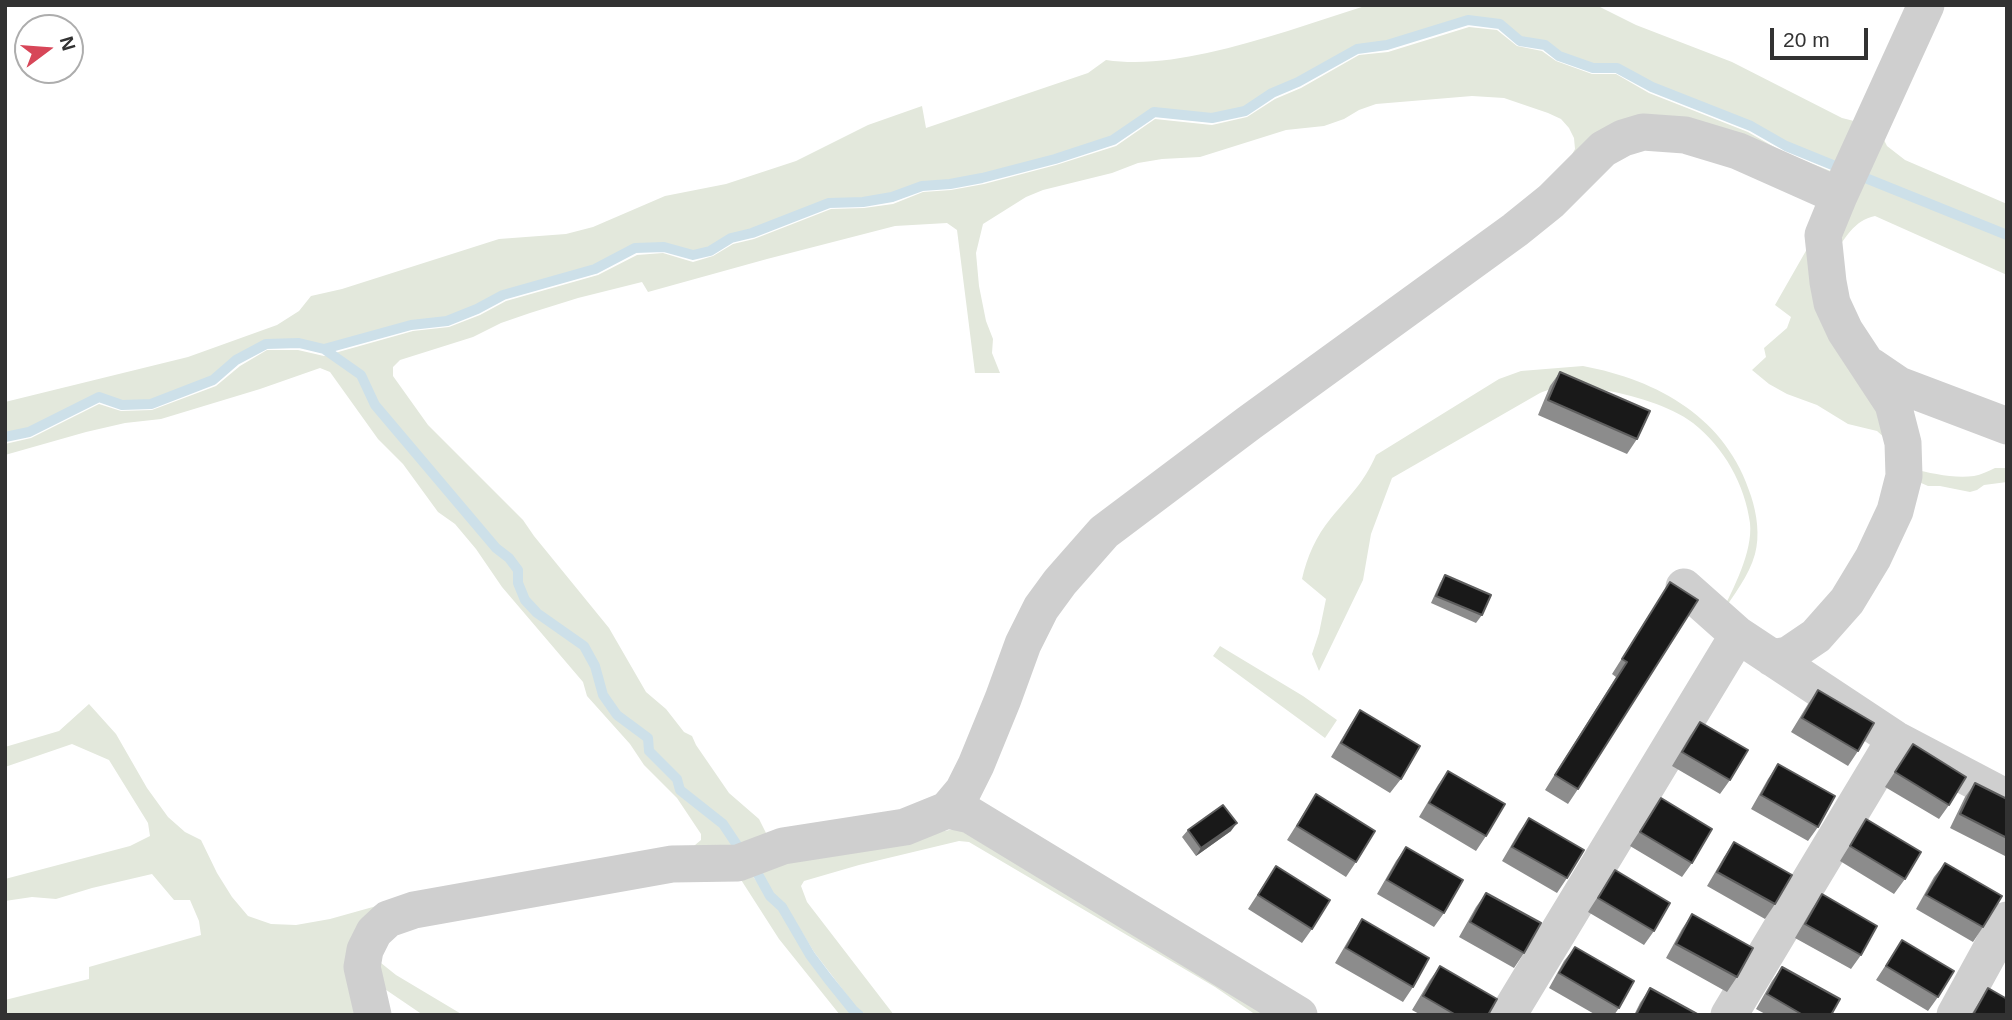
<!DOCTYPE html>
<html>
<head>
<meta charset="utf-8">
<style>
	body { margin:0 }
	#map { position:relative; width:2012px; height:1020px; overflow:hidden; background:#fff; font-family:Helvetica,sans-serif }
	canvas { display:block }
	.frame { position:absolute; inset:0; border:7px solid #323232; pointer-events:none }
	.north { position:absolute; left:14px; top:14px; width:70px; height:70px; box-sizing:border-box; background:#fff; border:2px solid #adadad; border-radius:50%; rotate:74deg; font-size:19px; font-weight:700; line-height:28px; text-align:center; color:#323232 }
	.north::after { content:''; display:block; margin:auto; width:24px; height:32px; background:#d74658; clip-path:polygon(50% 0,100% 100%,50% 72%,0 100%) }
	.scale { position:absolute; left:1770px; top:28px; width:98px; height:32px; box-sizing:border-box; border:4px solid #323232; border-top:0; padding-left:9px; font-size:21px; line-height:24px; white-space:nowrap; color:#323232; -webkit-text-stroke:5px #fff; paint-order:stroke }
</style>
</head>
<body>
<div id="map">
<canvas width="2012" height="1020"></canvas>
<div class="frame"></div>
<div class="north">N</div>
<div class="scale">20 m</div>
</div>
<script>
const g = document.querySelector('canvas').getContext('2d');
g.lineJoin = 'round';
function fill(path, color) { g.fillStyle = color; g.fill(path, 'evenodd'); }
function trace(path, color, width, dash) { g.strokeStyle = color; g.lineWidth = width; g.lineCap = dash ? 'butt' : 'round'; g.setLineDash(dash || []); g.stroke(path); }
fill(new Path2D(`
	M1368 5H1596L1636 25 1732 62 1842 118 1854 121 1842 165 1787 143 1753 123 1653 84 1618 65 1594 64 1560 53 1546 42 1521 37 1501 21 1468 17 1386 42 1356 46 1296 80 1270 90 1243 107 1211 115 1153 109 1112 137 1054 156 982 174 950 180 921 183 891 194 863 198 828 200 751 229 729 235 709 247 693 252 664 243 634 245 594 266 502 292 476 306 446 318 411 322 324 346 299 340 265 341 234 358 211 378 150 400 122 402 98 393 28 428 5 434V402L188 357 277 325 299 311 311 296 342 289 499 239 566 234 593 227 665 196 726 184 796 161 868 125 922 106 926 128 1088 73 1106 60C1140 65 1174 60 1207 53 1262 41 1314 22 1368 5Z
	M1469 27 1497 30 1517 46 1542 51 1556 61 1592 74H1616L1649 93 1748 132 1783 152 1838 174 1837 181 1708 135 1569 160 1575 149 1574 138 1569 128 1561 119 1548 113 1504 98 1472 96 1376 104 1359 110 1344 119 1324 126 1286 130 1200 157 1162 159 1138 163 1112 173 1043 190 1026 197 983 224 976 253 979 286 986 321 993 339 992 353 1000 373H975L957 230 947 223 895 226 767 259 648 292 642 282 578 298 530 313 501 323 473 337 400 360 393 367V376L428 425 523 520 534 536 609 628 646 692 666 709 684 732 692 736 696 745 729 793 759 819 767 835 779 837 683 855 701 840V834L677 798 644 765 630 744 587 696 583 682 502 587 476 549 455 524 438 512 403 464 378 439 330 372 320 368 260 389 161 419 125 423 86 432 5 455V444L31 438 99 404 121 411 152 410 216 386 240 366 267 350H298L324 356 413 331 449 327 480 315 506 301 598 275 637 255 663 253 693 262 713 256 733 244 754 239 831 209 864 208 893 204 923 192 951 190 984 184 1056 165 1116 146 1155 119 1212 125 1247 117 1275 99 1301 88 1359 55 1388 52Z
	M1879 130 1887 146 1905 160 2007 204V231L1859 171Z
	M1857 178 2007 239V275L1875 216C1854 220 1845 239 1833 255Z
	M1819 228 1887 440 1877 431 1848 424 1817 405 1787 394 1769 384 1752 370 1766 357 1764 348 1787 328 1791 317 1775 305Z
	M1583 366C1658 380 1727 418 1751 496 1757 514 1760 536 1755 554 1749 576 1733 596 1721 614 1733 589 1753 552 1750 523 1745 485 1724 447 1693 423 1669 405 1632 395 1603 390 1592 388 1577 383 1566 385 1557 386 1548 390 1540 393L1392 478 1371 534 1363 580 1319 671 1312 654 1319 633 1326 599 1302 579C1307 557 1316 536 1331 518 1349 496 1364 483 1376 455L1499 379 1521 371Z
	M1995 468H2007V482L1984 485 1977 490 1970 492 1940 486H1928L1912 479V469C1931 473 1954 479 1974 476 1981 475 1988 471 1995 468Z
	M1220 646 1303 696 1337 720 1325 738 1213 656Z
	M89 704 116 734 147 788 168 817 185 832 201 840 217 873 232 897 248 916 271 924 296 925 330 919 380 905 389 911 367 1015H5V1000L89 979V967L201 935 199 921 190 900H174L152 874 92 888 56 899 32 897 5 901V879L130 846 150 836 148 823 109 760 72 744 5 767V747L59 731Z
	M965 827 1278 1015H1256L1215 987 969 842 959 841 859 865 804 881 801 886 807 902 894 1015H866L856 1007 814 952 785 904 773 893 759 867Z
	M748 869 768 898 780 909 808 956 825 980 854 1015H840L779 939 736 872Z
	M371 955 396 975 463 1015H423L373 981Z`), '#e3e8dc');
trace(new Path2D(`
	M1863 177 2007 235
	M324 349 361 375 375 405 496 548 509 558 518 570V583L525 600 537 613 584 646 595 666 603 695 617 715 648 738 649 751 677 779 680 790 723 824 739 848
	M5 437 29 432 99 397 122 405 151 404 213 380 236 360 266 344 299 343 324 349 411 325 447 321 477 309 503 295 595 269 635 248 664 247 693 255 710 251 731 238 752 233 829 203 863 202 892 197 922 186 950 184 982 178 1055 159 1113 140 1154 112 1212 118 1245 111 1272 93 1298 82 1357 49 1387 45 1468 20 1500 24 1520 41 1545 45 1559 56 1593 68H1617L1652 87 1751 126 1786 146 1840 168
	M755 869 770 896 782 907 810 955 828 979 853 1010 859 1015`), '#cde0e9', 10);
trace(new Path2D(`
	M1871 366 1899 385 2007 426
	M1684 587 1738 635 1895 739 2007 798
	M1772 658 1788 655 1816 636 1847 601 1873 558 1895 511 1904 476 1903 443 1893 404 1845 331 1832 303 1828 282 1823 235 1839 196 1926 5
	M947 810 970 815 1299 1015
	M373 1015 362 967 365 950 374 932 388 919 414 910 672 864 738 863 783 846 905 827 947 810 963 791 976 765 1003 699 1023 644 1041 608 1060 582 1104 532 1249 423 1515 230 1551 201 1603 149 1623 138 1643 132 1685 135 1738 151 1839 196
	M1508 1015 1738 635
	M1729 1015 1895 739
	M1955 1015 2007 920`), '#cfcfcf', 37);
fill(new Path2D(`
	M1560 372 1637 439 1627 454 1538 415 1550 386Z
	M1445 575 1482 615 1476 623 1431 603 1440 583Z
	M1670 582 1578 789 1568 804 1545 790 1616 677 1612 674Z
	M1818 690 1858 751 1848 766 1791 732 1808 704Z
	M1360 710 1401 779 1390 793 1331 757 1350 725Z
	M1700 722 1730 780 1720 794 1672 766 1690 736Z
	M1913 744 1949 805 1939 819 1885 787Z
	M1778 764 1818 827 1808 841 1751 809 1768 779Z
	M1448 771 1486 836 1476 851 1419 817 1438 785Z
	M1975 783 2007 799V857L1950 828 1965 797Z
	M1316 794 1356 862 1346 877 1287 840Z
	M1661 798 1692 863 1682 877 1630 846Z
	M1529 818 1567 878 1557 893 1502 861 1519 832Z
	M1866 819 1905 879 1894 894 1840 861Z
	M1188 830 1231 831 1196 856 1182 837Z
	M1734 842 1775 904 1765 919 1707 886 1724 857Z
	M1406 847 1444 913 1434 927 1377 894 1396 861Z
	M1945 863 1983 927 1973 942 1916 909 1934 877Z
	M1276 866 1312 929 1302 943 1248 909Z
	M1615 870 1654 931 1644 945 1588 912Z
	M1486 893 1524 953 1514 968 1459 937 1476 907Z
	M1822 894 1861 955 1851 969 1795 938 1812 909Z
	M1692 914 1737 977 1727 992 1666 958 1682 929Z
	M1362 919 1413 987 1403 1002 1335 963 1352 934Z
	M1902 940 1938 997 1928 1011 1876 980Z
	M1575 947 1619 1008 1614 1015H1596L1549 988 1564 961Z
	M1440 966 1488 1015H1421L1412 1010 1430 980Z
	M1782 967 1831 1015H1767L1756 1009 1772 981Z
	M1650 988 1699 1015H1634L1640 1003Z
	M1988 988 2007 1015H1971Z`), '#8c8c8c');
fill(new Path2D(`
	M1237 823 1231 831 1196 856 1201 848Z`), '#5e5e5e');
const building = new Path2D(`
	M1560 372 1650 411 1637 439 1548 400Z
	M1445 575 1491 595 1482 615 1436 596Z
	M1670 582 1698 600 1578 789 1555 775 1627 662 1622 659Z
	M1818 690 1874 723 1858 751 1802 718Z
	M1360 710 1420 746 1401 779 1341 743Z
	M1700 722 1748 750 1730 780 1682 752Z
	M1913 744 1966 777 1949 805 1895 772Z
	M1778 764 1835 796 1818 827 1761 795Z
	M1448 771 1505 804 1486 836 1429 803Z
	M1975 783 2007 799V838L1960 814Z
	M1316 794 1375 831 1356 862 1297 826Z
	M1661 798 1712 829 1692 863 1640 832Z
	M1223 805 1237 823 1201 848 1188 830Z
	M1529 818 1584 850 1567 878 1512 847Z
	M1866 819 1921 852 1905 879 1850 846Z
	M1734 842 1792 875 1775 904 1717 872Z
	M1406 847 1463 880 1444 913 1387 880Z
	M1945 863 2002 896 1983 927 1926 895Z
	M1276 866 1330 900 1312 929 1258 895Z
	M1615 870 1670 903 1654 931 1598 898Z
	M1486 893 1541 923 1524 953 1470 922Z
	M1822 894 1877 926 1861 955 1805 924Z
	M1692 914 1753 948 1737 977 1676 944Z
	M1362 919 1429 958 1413 987 1346 948Z
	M1902 940 1954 971 1938 997 1886 966Z
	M1575 947 1634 981 1619 1008 1559 973Z
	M1440 966 1497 999 1488 1015H1456L1423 996Z
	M1782 967 1840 999 1831 1015H1803L1767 994Z
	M1650 988 1699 1015H1636Z
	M1988 988 2007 999V1015H1973Z`);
fill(building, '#191919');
trace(building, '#5e5e5e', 2);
</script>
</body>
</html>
